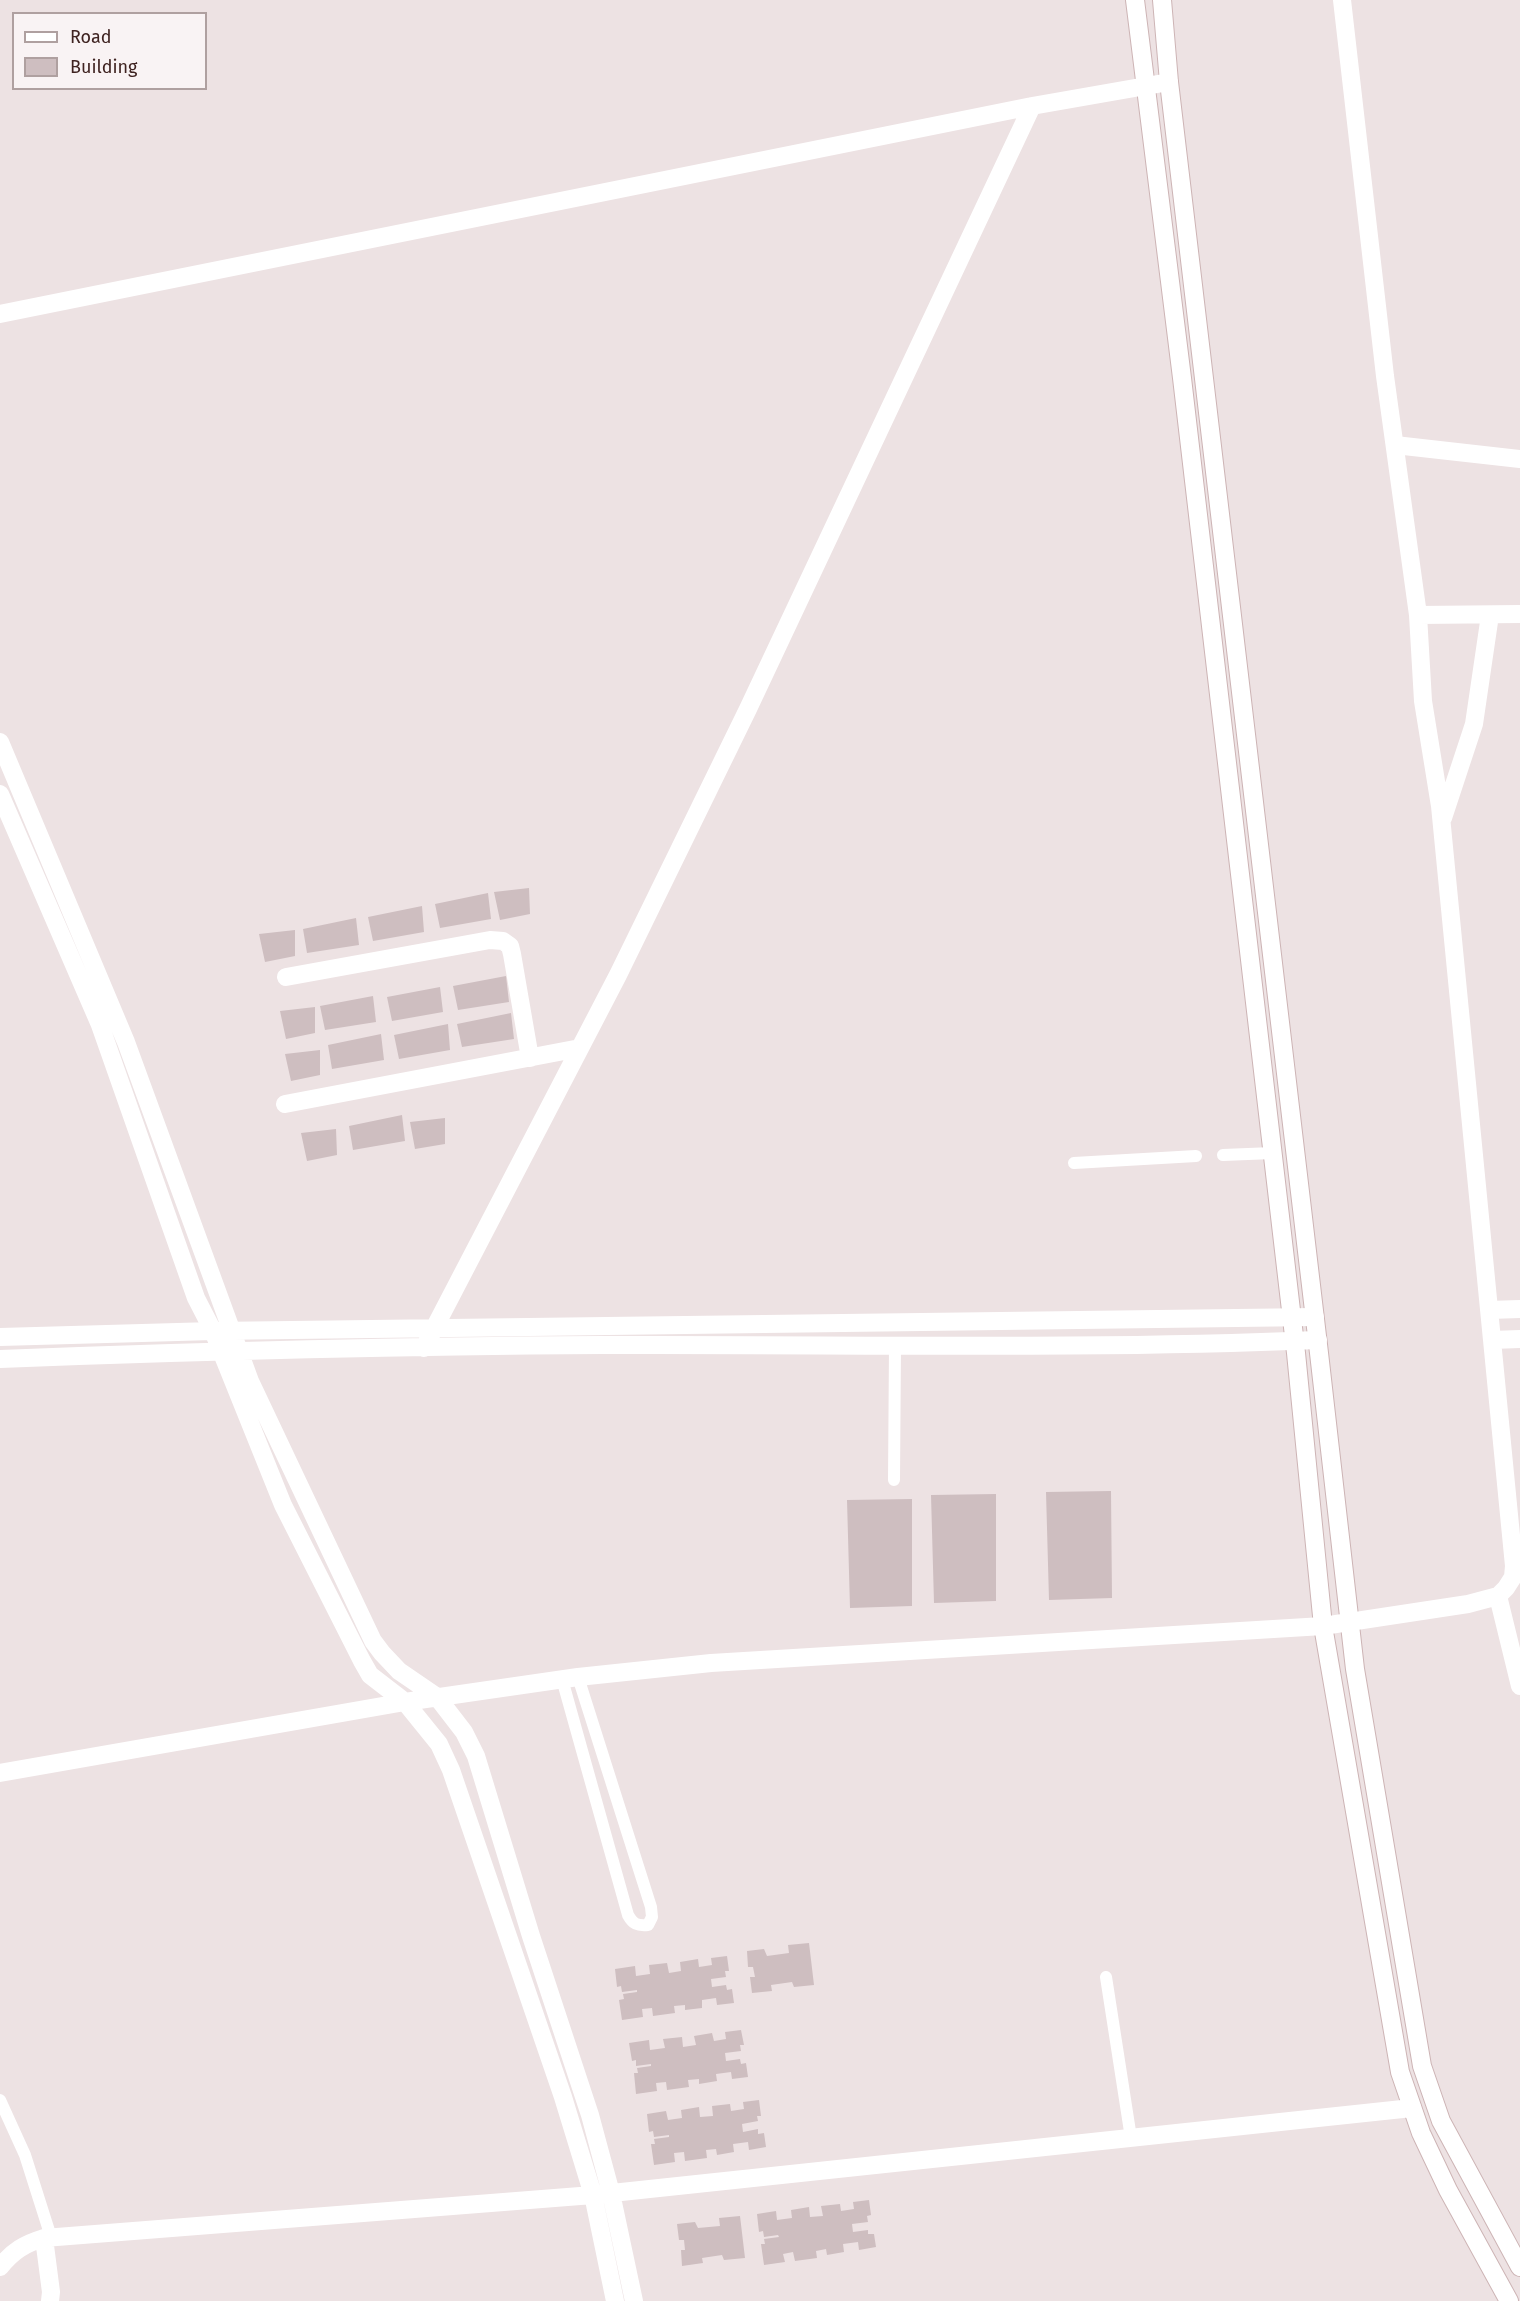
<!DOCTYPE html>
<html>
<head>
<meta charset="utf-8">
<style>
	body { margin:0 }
	#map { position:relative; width:1520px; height:2301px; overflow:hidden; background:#ede2e3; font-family:"Fira Sans",sans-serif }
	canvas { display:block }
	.legend { position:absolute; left:12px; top:12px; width:195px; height:78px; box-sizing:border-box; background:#f9f3f4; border:2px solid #afa0a0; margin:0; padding:8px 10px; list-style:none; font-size:18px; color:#3f2321 }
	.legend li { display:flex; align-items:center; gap:12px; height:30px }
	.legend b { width:30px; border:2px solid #afa0a0 }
</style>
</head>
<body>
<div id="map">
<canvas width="1520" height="2301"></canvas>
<ul class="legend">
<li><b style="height:8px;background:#fff"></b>Road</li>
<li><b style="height:16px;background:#cebec0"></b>Building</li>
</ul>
</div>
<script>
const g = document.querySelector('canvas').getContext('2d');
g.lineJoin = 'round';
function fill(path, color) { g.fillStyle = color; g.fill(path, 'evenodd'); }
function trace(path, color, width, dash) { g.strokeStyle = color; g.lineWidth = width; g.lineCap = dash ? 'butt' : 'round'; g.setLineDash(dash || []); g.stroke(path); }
fill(new Path2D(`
	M529 888 530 914 500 920 494 892Z
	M488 893 491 919 440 928 435 904Z
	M422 906 424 932 373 941 368 917Z
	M356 918 359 945 307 953 303 929Z
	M295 930V956L265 962 259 934Z
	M506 976 509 1002 458 1010 453 986Z
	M440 987 443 1012 392 1021 387 997Z
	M373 996 376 1022 325 1030 320 1006Z
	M315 1007V1033L286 1039 280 1011Z
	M511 1013 514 1039 462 1047 457 1024Z
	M448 1024 450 1050 399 1059 394 1035Z
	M381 1034 384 1060 332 1069 328 1045Z
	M320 1050V1075L291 1081 285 1054Z
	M402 1115 405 1141 353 1150 349 1126Z
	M445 1118V1144L415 1149 410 1122Z
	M336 1129 337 1155 307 1161 301 1133Z
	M1111 1491 1112 1598 1049 1600 1046 1492Z
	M996 1494V1601L934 1603 931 1495Z
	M912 1499V1606L850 1608 847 1500Z
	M809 1943 814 1985 794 1987 792 1982 771 1985 772 1991 752 1993 750 1977H755L753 1967H748L747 1951 764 1949 767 1956 789 1953 788 1945Z
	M727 1956 729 1971H725L726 1977 711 1979 712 1987 726 1985 727 1990 732 1989 734 2003 717 2005 716 1998 702 2000V2008L685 2010V2005L674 2006 675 2013 653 2016 652 2008 642 2009 643 2017 622 2020 619 2000 624 1999 623 1994 637 1992V1990L622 1992 621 1986 617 1987 615 1969 635 1966 636 1976 650 1974 649 1965 667 1963 669 1973 681 1971 680 1962 698 1959 699 1967 712 1965 711 1958Z
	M741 2030 744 2045H740L741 2051 725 2053 726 2061 740 2059 741 2064 746 2063 748 2077 732 2079 731 2072 716 2074 717 2081 699 2084V2079L688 2080 689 2087 667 2090 666 2082 656 2083 657 2091 636 2094 634 2073H638L637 2068 651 2066V2064L636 2066V2060L632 2061 629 2043 649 2040 650 2050 665 2048 663 2039 682 2037 683 2047 696 2045 694 2036 712 2033 714 2041 726 2039 725 2032Z
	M759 2100 761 2116H757L758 2121 742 2124 743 2132 758 2129V2134L764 2133 766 2147 749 2150 748 2142 733 2144 734 2152 717 2155 716 2149 706 2150 707 2158 685 2161 684 2152 674 2153 675 2162 654 2165 651 2144H655L654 2139 669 2137V2135L654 2137 653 2131 649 2132 647 2114 666 2111 668 2120 682 2118 681 2110 699 2107 700 2117 713 2116 712 2106 730 2104 731 2111 744 2109 743 2102Z
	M869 2200 871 2215 867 2216 868 2222 852 2224 853 2232 868 2230V2234H874L876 2247 859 2250 858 2242 843 2244 844 2252 827 2255 826 2249 816 2251 817 2258 795 2261 793 2252 783 2254 785 2262 764 2265 761 2244H765L764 2239 779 2237 778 2235 764 2237 763 2231 759 2232 757 2214 776 2211 777 2220 792 2218 791 2210 809 2207 810 2217 823 2216 821 2206 840 2204 841 2211 854 2209 853 2202Z
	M740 2216 745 2258 724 2260 722 2255 702 2258 703 2263 682 2266 681 2250H685L684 2240H679L677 2224 695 2222 698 2228 720 2226 719 2218Z`), '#cebec0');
const secondary = new Path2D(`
	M1135 0 1182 378 1296 1353 1323 1626 1400 2072 1421 2133 1448 2190 1509 2301
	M1162 0 1169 82 1319 1353 1355 1669 1422 2066 1441 2121 1520 2267`);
trace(secondary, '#cdb4b5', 20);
trace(new Path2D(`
	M1223 1155 1273 1153
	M1074 1163 1196 1156
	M894 1480 895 1346
	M562 1679 628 1915C633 1924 637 1926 648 1925L652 1917 651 1907 578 1677
	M1106 1977 1131 2138
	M0 2100 25 2155 51 2237`), '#fff', 12);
trace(new Path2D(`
	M0 314 1032 106 1169 82
	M1395 445 1520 459
	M1418 615 1520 614
	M0 742 126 1042 250 1381 373 1641 382 1653 399 1671 437 1697 464 1732 476 1756 531 1936 590 2115 611 2193 634 2301
	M0 794 100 1025 196 1298 213 1331 283 1505 362 1661 370 1675 405 1702 439 1744 451 1770 563 2097 593 2195 615 2301
	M1443 818 1474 724 1490 615
	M286 977 490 940 503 941 510 946 512 954 530 1058
	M285 1104 580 1048
	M1489 1310 1520 1309
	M0 1337 213 1331 1315 1317
	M1492 1340 1520 1339
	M424 1348 618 975 748 709 1032 106
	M0 1359C201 1351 402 1346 602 1345 841 1344 1080 1350 1318 1340
	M1498 1596 1520 1686
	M0 1773 405 1702 578 1677 711 1663 1323 1626 1468 1604 1498 1596 1506 1588 1513 1577 1514 1566 1440 806 1423 701 1418 615 1385 376 1342 0
	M0 2267C13 2251 24 2244 44 2238
	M50 2301 51 2292 44 2238 593 2195 1412 2108`), '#fff', 18);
trace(secondary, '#fff', 18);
</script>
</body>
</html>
